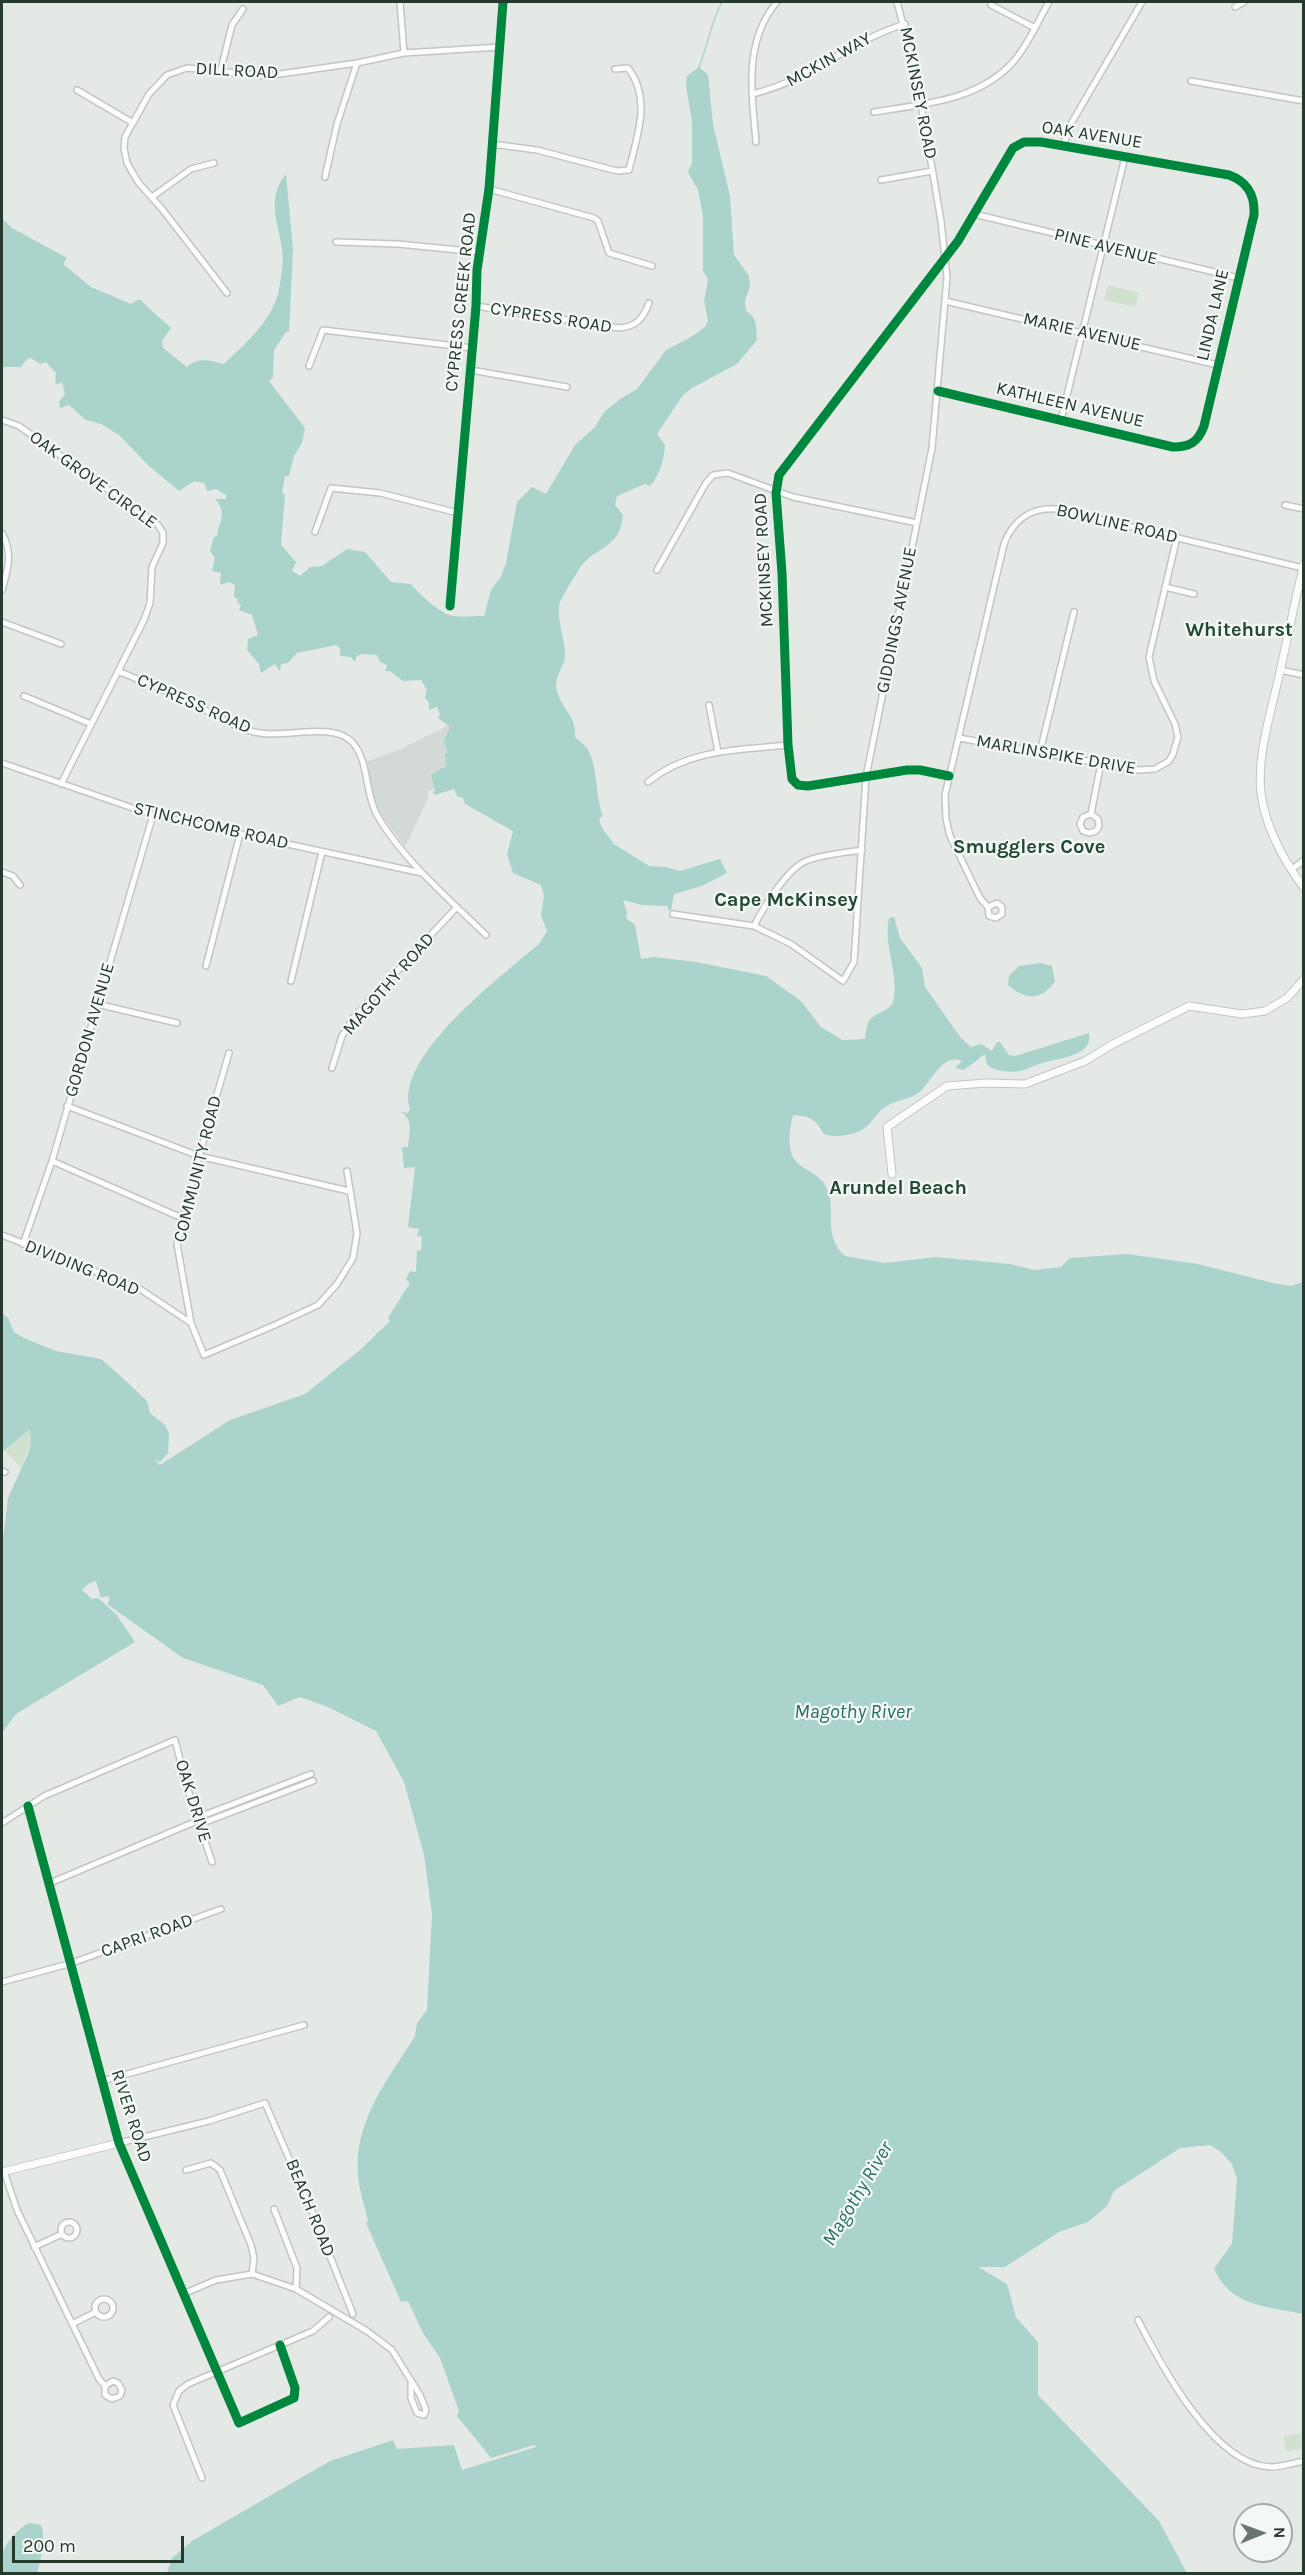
<!DOCTYPE html>
<html>
<head>
<meta charset="utf-8">
<style>
	body { margin:0 }
	#map { position:relative; width:1305px; height:2575px; overflow:hidden; background:#e5e9e6; font-family:Karla,sans-serif }
	canvas { display:block }
	.frame { position:absolute; inset:0; border:3px solid #253a2d; pointer-events:none }
	.north { position:absolute; left:1233px; top:2503px; width:60px; height:60px; box-sizing:border-box; background:#f3f8f4; border:2px solid #a1aca4; border-radius:50%; rotate:89deg; font-size:16px; font-weight:700; line-height:24px; text-align:center; color:#253a2d }
	.north::after { content:''; display:block; margin:auto; width:21px; height:27px; background:#68776e; clip-path:polygon(50% 0,100% 100%,50% 72%,0 100%) }
	.scale { position:absolute; left:12px; top:2536px; width:172px; height:27px; box-sizing:border-box; border:3px solid #253a2d; border-top:0; padding-left:8px; font-size:18px; line-height:21px; white-space:nowrap; color:#253a2d; -webkit-text-stroke:4px #f3f8f4; paint-order:stroke }
</style>
</head>
<body>
<div id="map">
<canvas width="1305" height="2575"></canvas>
<div class="frame"></div>
<div class="north">N</div>
<div class="scale">200 m</div>
</div>
<script>
const g = document.querySelector('canvas').getContext('2d');
g.lineJoin = 'round';
function fill(path, color) { g.fillStyle = color; g.fill(path, 'evenodd'); }
function trace(path, color, width, dash) { g.strokeStyle = color; g.lineWidth = width; g.lineCap = dash ? 'butt' : 'round'; g.setLineDash(dash || []); g.stroke(path); }
function drawText(font, color, halo, rows, align = 'center') {
  g.font = font + ' Karla,sans-serif'; g.lineWidth = 4.5; g.setLineDash([]); g.textBaseline = 'middle'; g.strokeStyle = halo; g.fillStyle = color; for (const [text, x, y, turn = 0] of rows) {
    g.save(); g.translate(x, y); g.rotate((+turn || 0) * Math.PI / 180); g.textAlign = isNaN(turn) ? turn : align; if (halo) g.strokeText(text, 0, 0); g.fillText(text, 0, 0); g.restore();
  }
}
fill(new Path2D(`
	M466 716 511 757 428 791V799L405 847 377 809 366 762 403 748Z`), '#d3dad5');
fill(new Path2D(`
	M1108 285 1139 293 1135 307 1104 300Z
	M30 1429 31 1442 21 1468 4 1450Z
	M1303 2433V2449L1286 2451 1283 2436Z`), '#d1e1d0');
fill(new Path2D(`
	M699 67 708 75 713 124 730 196 734 255 749 276 750 287 745 300 746 311C758 318 756 328 757 340L737 364 692 388 683 395 657 434 665 445C664 460 660 475 650 486L645 484 617 496 615 505 623 515C620 548 599 545 581 566 578 571 562 597 560 602 555 615 566 642 565 656 564 669 553 677 557 691 562 710 577 716 575 737 578 740 583 743 586 747 598 762 595 797 603 816L599 819 602 828 614 844 649 866 666 867 680 871 720 859 727 873 702 886 674 894 671 910H668V906L642 905 623 900 627 912 626 918 635 925 641 959 655 957 696 962 766 976 801 1001 821 1027 842 1040 865 1039C866 1034 866 1027 869 1021 877 1010 892 1013 894 997 898 970 883 945 889 918L894 917 900 938 922 968 925 987 961 1038 971 1047 981 1044 992 1051 997 1042H1000L1009 1055 1015 1056 1089 1033C1094 1056 1058 1058 1043 1063 1025 1068 1023 1074 1002 1071 998 1070 992 1069 989 1066 985 1063 986 1058 985 1054L964 1070 955 1068 962 1061C941 1052 931 1085 917 1094 908 1100 896 1100 887 1106 869 1117 874 1130 847 1135 838 1136 833 1137 824 1134 814 1118 812 1117 793 1115 790 1128 788 1139 791 1152 795 1169 819 1171 826 1187 838 1209 821 1235 845 1256L885 1263 936 1257 1010 1264 1034 1270 1061 1267 1070 1258 1127 1254 1198 1264 1273 1283 1291 1286 1303 1282V2314C1267 2306 1231 2307 1214 2269L1232 2243 1237 2179 1232 2164 1221 2152 1210 2145 1180 2148 1114 2191 1107 2206 1088 2222 1059 2232 1005 2267H978L1007 2284 1016 2317 1038 2342V2395L1159 2521 1187 2573H167L172 2558 192 2541 330 2461 393 2440 397 2449 454 2445 462 2470 536 2447 534 2445 491 2458 457 2416 459 2411 440 2358 423 2333 408 2301 401 2302 366 2223 368 2221C365 2207 359 2190 358 2176 353 2122 388 2079 415 2036L417 2023 427 2010 432 1914 424 1855 404 1782 376 1731 328 1707 300 1697 278 1706 263 1685 183 1658 107 1604 110 1599 107 1596 101 1598 96 1581 88 1584 82 1590 92 1599 98 1598 116 1614 135 1642 16 1714 2 1733V1548L8 1498 28 1454 31 1442 30 1429 2 1452V1313L8 1318 14 1332 24 1338 56 1351 101 1359 126 1381 147 1401 150 1413 165 1425 169 1434 168 1453 160 1462 155 1460 160 1465 230 1420 305 1394 360 1350 390 1321 388 1318 410 1283 406 1279 410 1271 416 1272 417 1250 421 1251 422 1237 417 1236 419 1229 408 1227 415 1167 404 1168 402 1147H408C409 1134 414 1120 401 1112L408 1113 410 1109C393 1057 504 974 539 944L547 931 541 915 544 896 541 885 513 873 507 854 513 831 465 804 463 798 457 796 454 789 435 795 433 792 435 790 431 775 446 766 445 753H448L444 741 450 727 438 718 440 714 437 707 429 710V703L425 698 427 690 421 680 403 681 390 671H385L387 665 380 662 377 655 361 654 356 657 355 662 351 657 340 656V648L336 645 297 653 288 663 281 664 280 671 275 664 261 673 259 664 247 650 248 639 258 635 252 615 239 610 241 605 237 602 238 599 234 597 235 585 229 582 220 585 221 573 212 571 215 558 210 551 214 537 217 536C219 521 228 513 215 499H226V495L216 489 207 491 204 483 194 481 179 491 149 466 119 435 101 424 86 420 69 405 60 408 59 402 65 394 62 382 55 385 56 373 46 362 40 364 31 358 27 359 21 367H2V218L12 228 67 258 63 264 91 287 131 304 139 299 171 328 162 341 163 348 187 367C197 356 211 361 224 364 246 343 272 321 279 290 281 278 284 261 282 249 278 221 266 198 286 174L293 249 289 332H286L274 350 273 378 269 381 305 428 302 443 294 456 289 476H285L282 493 285 495 281 545 296 562 292 571 300 576 310 567 322 566 347 549 365 552 391 582 411 584C418 593 438 611 449 615 460 618 473 616 484 616L491 590 501 577 506 563 517 502 532 487 546 494 575 445 595 427 604 412 620 399 637 389 666 350 691 337 705 327 708 321 704 301 708 280 703 270V216L698 190 688 172 692 163V121L686 86 687 76Z
	M1041 963 1052 966 1055 981C1043 1000 1025 1001 1008 985L1009 976 1019 966Z
	M30 2523 41 2525C46 2537 41 2561 37 2573H2C1 2568 0 2559 2 2554 4 2545 22 2524 30 2523Z`), '#aad3cb');
trace(new Path2D(`
	M699 67C708 45 711 22 722 2`), '#aad3cb', 1.5);
const minor = new Path2D(`
	M400 2 404 53
	M991 5 1035 28
	M1235 7 1244 2
	M220 73 232 25 243 9
	M1191 81 1304 101
	M77 90 133 123
	M752 94C809 81 849 41 905 24
	M874 112C923 104 979 101 1014 61 1029 43 1038 21 1049 2
	M756 142C752 93 743 42 777 2
	M492 144 537 150 617 171 629 170C637 136 652 99 628 68L615 69
	M1063 146 1072 122 1142 2
	M325 177 337 124 357 63
	M881 180 932 171
	M489 189 594 218 598 221 609 253 652 266
	M152 197 191 169 214 163
	M974 214 1239 278
	M336 242 398 244 479 252
	M227 293 162 209 138 182 127 163 124 148 125 137 149 94 167 75 187 68 266 76 357 63 404 53 500 47
	M945 301 1218 365
	M476 306 619 328C636 327 643 319 649 303
	M309 366 323 330 472 348
	M471 370 567 387
	M938 391 1173 447C1190 447 1198 442 1204 426L1254 215C1255 195 1248 182 1229 175L1041 142H1024L1013 148 958 241 779 475 776 493 782 573 788 745 792 779 798 785 808 786 907 770H920L949 776
	M2 420 19 426 158 525 163 533V543L152 567 150 603 144 620 61 784
	M1061 420 1125 157
	M1285 505 1304 509
	M315 532 331 488 380 493 458 513
	M2 533C13 552 8 570 2 590
	M657 570 706 483 713 475 728 473 793 497 917 523
	M1165 587 1194 594
	M450 606 476 306 477 270 489 189 503 2
	M2 622 61 644
	M1280 670 1304 675
	M118 671C144 682 172 693 198 706 218 716 238 730 260 733 287 738 333 721 353 743 369 762 365 792 376 813 399 856 450 900 486 935
	M24 696 91 724
	M709 705 718 752
	M959 738 1139 770 1155 769 1169 761 1173 754 1178 737 1175 724 1154 681 1149 657 1177 537
	M1040 752 1074 612
	M2 763 153 815 422 873
	M648 782C688 749 739 750 788 745
	M1091 814 1098 819 1099 826 1096 831 1089 833 1083 831 1080 824 1083 817 1091 814 1101 763
	M1291 870 1304 860
	M2 872 13 876 20 885
	M988 907 997 903 1002 907V914L996 918 989 916 988 907 980 898 950 836 946 819 945 795 1004 544C1013 520 1031 507 1057 509L1303 568
	M673 914 754 926 791 944 843 981 854 962 866 777 932 448 947 277 941 221 916 74 897 2
	M754 926C763 908 787 869 806 861 823 854 844 853 862 850
	M206 966 240 834
	M291 981 322 852
	M97 1004 177 1023
	M229 1053 199 1156 177 1244 191 1323 204 1355 275 1325 318 1305 337 1284 353 1258 357 1233 347 1171
	M332 1068 342 1036 354 1017 457 907
	M67 1106 199 1156 349 1191
	M52 1161 182 1218
	M2 1235 140 1289 191 1323
	M23 1244 52 1161 153 815
	M2 1471 5 1472
	M28 1806 119 2143 239 2423 294 2398 295 2388 280 2345
	M197 1821H208L313 1781
	M2 1823 44 1796 175 1740 187 1787 212 1862
	M50 1883 197 1821 199 1817 311 1774
	M2 1982 72 1963 221 1909
	M102 2081 304 2025
	M119 2143 209 2121 265 2103 314 2216 353 2314
	M186 2170 211 2163 220 2170 251 2245 254 2258 252 2274
	M4 2171 17 2210 99 2379 105 2386V2395L112 2399 120 2396 122 2390 118 2383 113 2381 105 2386
	M274 2209 297 2268 296 2289
	M61 2230a8 8 0 1 1 16 0a8 8 0 1 1-16 0Z
	M34 2247 62 2234
	M183 2294 216 2280 252 2274 296 2289 367 2331 392 2350 420 2395 426 2410 424 2415 417 2413 411 2398V2383
	M95 2308a9 9 0 1 1 18 0a9 9 0 1 1-18 0Z
	M1138 2320C1161 2365 1214 2466 1271 2467 1281 2467 1293 2463 1304 2461
	M72 2324 96 2312
	M202 2478 173 2405 179 2391 188 2384 313 2331 329 2317`);
const tertiary = new Path2D(`
	M1304 564C1294 603 1287 642 1278 680 1270 717 1257 755 1261 793 1265 826 1284 861 1304 888
	M892 1174 887 1127 947 1086 986 1083 1025 1084 1085 1061 1113 1044 1189 1006 1242 1014 1265 1011 1287 998 1304 979
	M2 2172 119 2143`);
trace(minor, '#c2c6c3', 8);
trace(tertiary, '#c2c6c3', 9);
trace(minor, '#fbfcfb', 5);
trace(tertiary, '#fbfcfb', 7);
trace(new Path2D(`
	M938 391 1173 447C1190 447 1198 442 1204 426L1254 215C1255 195 1248 182 1229 175L1041 142H1024L1013 148 958 241 779 475 776 493 782 573 788 745 792 779 798 785 808 786 907 770H920L949 776
	M450 606 476 306 477 270 489 189 503 2
	M28 1806 119 2143 239 2423 294 2398 295 2388 280 2345`), '#00873e', 9);
drawText('18px', '#253a2d', '#f3f8f4', [
	["MCKIN WAY",829,60,-29],
	["DILL ROAD",237,71,3],
	["MCKINSEY ROAD",918,93,79],
	["OAK AVENUE",1092,135,9],
	["PINE AVENUE",1106,247,14],
	["CYPRESS CREEK ROAD",461,302,-84],
	["LINDA LANE",1213,315,-77],
	["CYPRESS ROAD",551,318,9],
	["MARIE AVENUE",1082,332,13],
	["KATHLEEN AVENUE",1070,405,13],
	["OAK GROVE CIRCLE",93,480,36],
	["BOWLINE ROAD",1117,524,13],
	["MCKINSEY ROAD",764,560,-93],
	["GIDDINGS AVENUE",897,620,-79],
	["CYPRESS ROAD",194,704,24],
	["MARLINSPIKE DRIVE",1056,755,10],
	["STINCHCOMB ROAD",211,826,13],
	["MAGOTHY ROAD",389,984,-49],
	["GORDON AVENUE",90,1030,-74],
	["COMMUNITY ROAD",198,1169,-76],
	["DIVIDING ROAD",82,1268,22],
	["OAK DRIVE",193,1801,73],
	["CAPRI ROAD",147,1936,-20],
	["RIVER ROAD",131,2116,72],
	["BEACH ROAD",310,2208,68]
]);
drawText('bold 20px', '#234a34', '#f3f8f4', [
	["Whitehurst",1239,630],
	["Smugglers Cove",1029,847],
	["Cape McKinsey",786,900],
	["Arundel Beach",898,1188]
]);
drawText('italic 20px', '#266f64', '#f3f8f4', [
	["Magothy River",853,1712],
	["Magothy River",858,2194,-59]
]);
</script>
</body>
</html>
